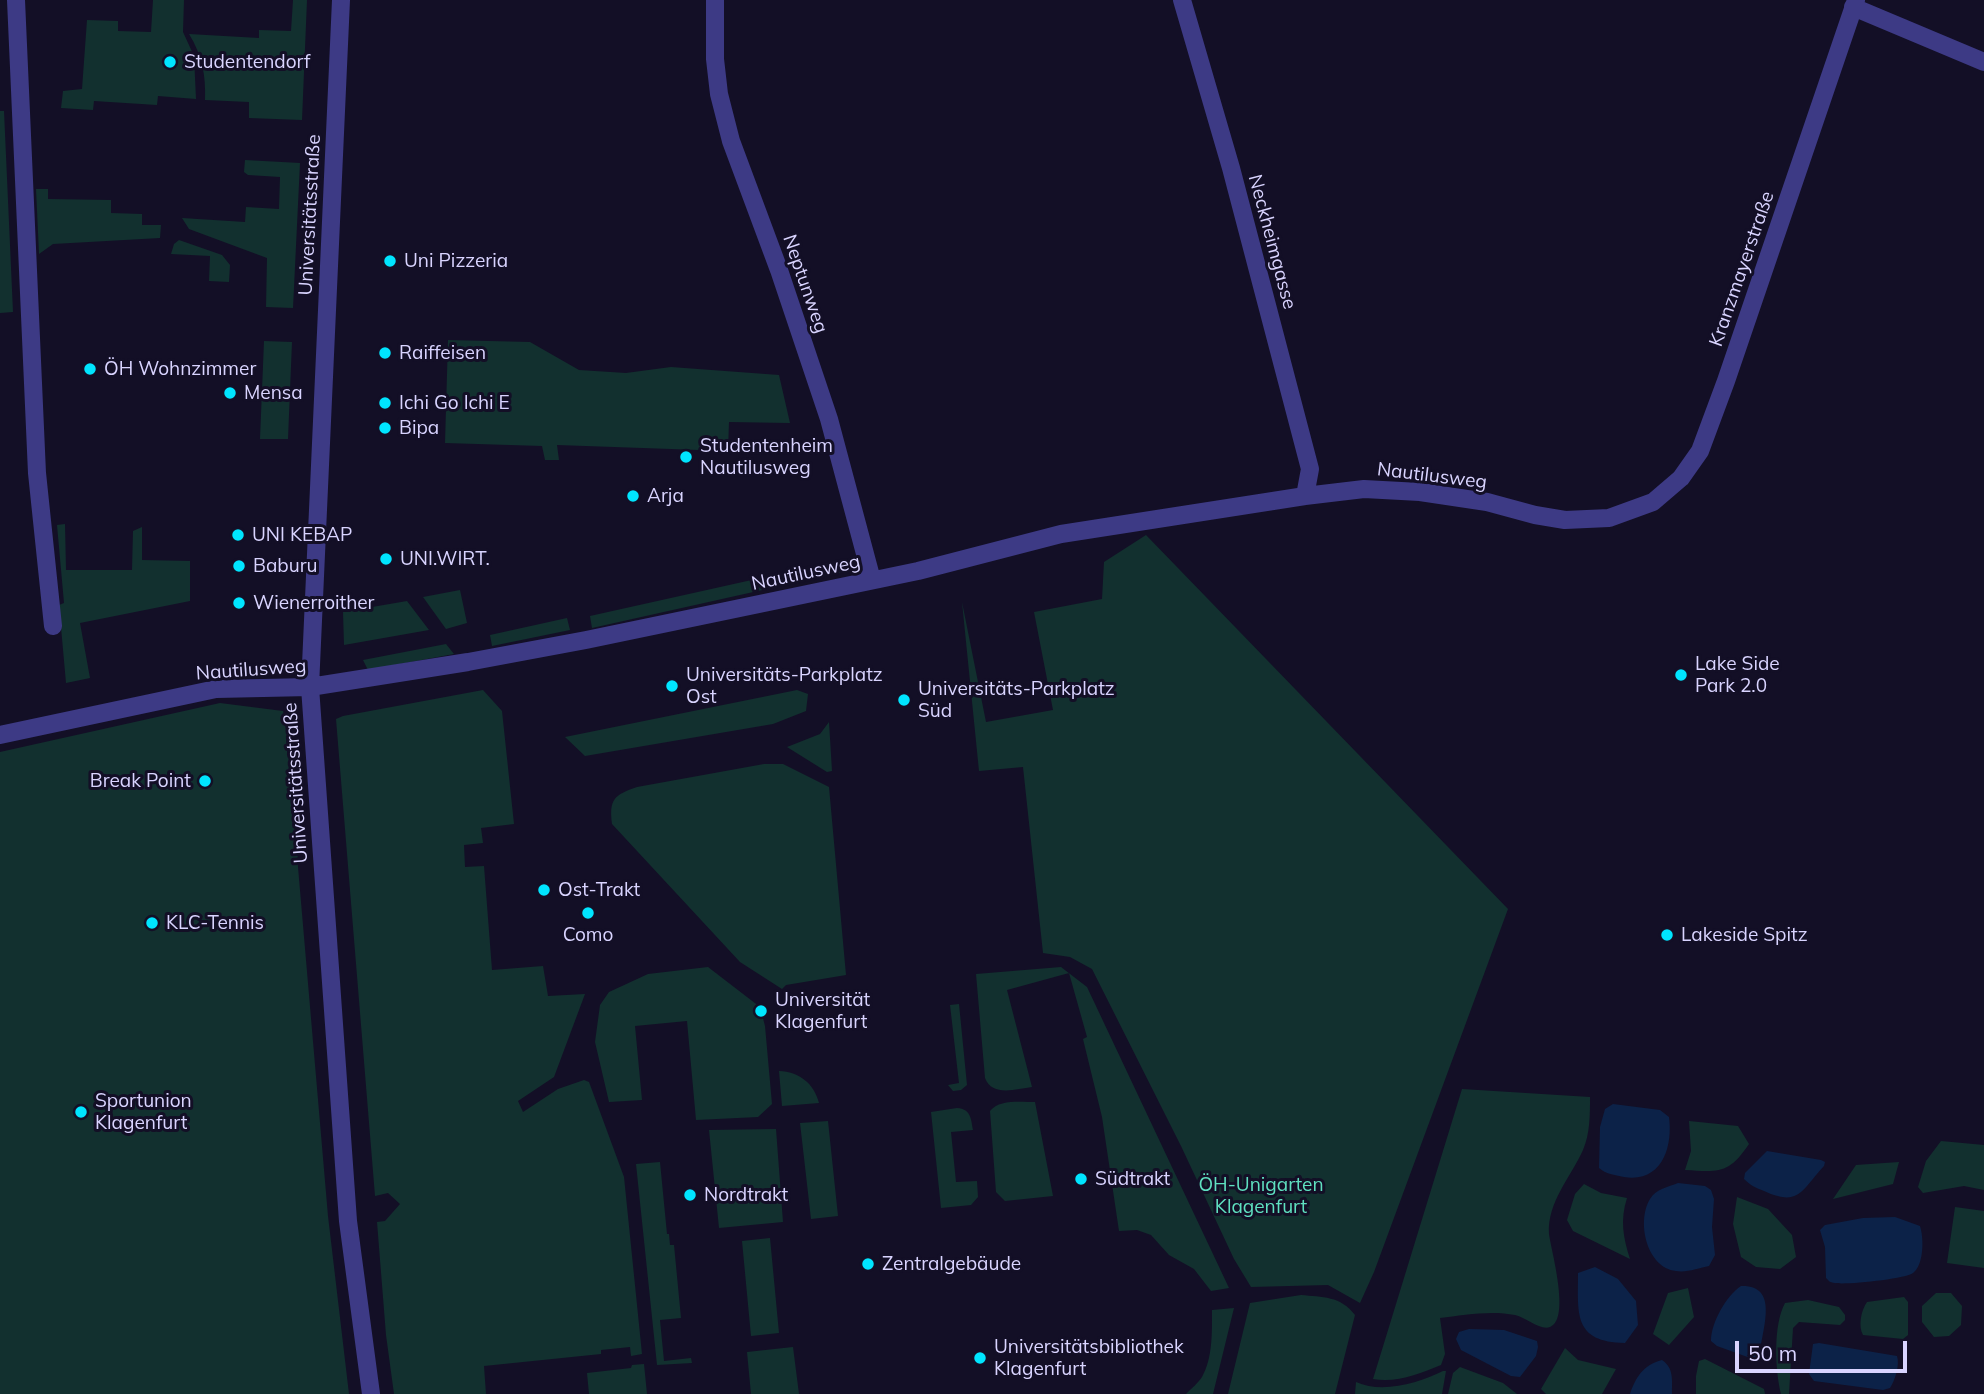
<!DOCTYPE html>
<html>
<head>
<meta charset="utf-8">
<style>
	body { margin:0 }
	#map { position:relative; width:1984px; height:1394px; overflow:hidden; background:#130f26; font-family:Mulish,sans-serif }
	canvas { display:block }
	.scale { position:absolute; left:1735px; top:1341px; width:172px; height:32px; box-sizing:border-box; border:4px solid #d9d4ff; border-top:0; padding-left:9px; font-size:21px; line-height:24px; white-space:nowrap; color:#d9d4ff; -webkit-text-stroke:5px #130f26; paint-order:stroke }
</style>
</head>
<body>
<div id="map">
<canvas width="1984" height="1394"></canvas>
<div class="scale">50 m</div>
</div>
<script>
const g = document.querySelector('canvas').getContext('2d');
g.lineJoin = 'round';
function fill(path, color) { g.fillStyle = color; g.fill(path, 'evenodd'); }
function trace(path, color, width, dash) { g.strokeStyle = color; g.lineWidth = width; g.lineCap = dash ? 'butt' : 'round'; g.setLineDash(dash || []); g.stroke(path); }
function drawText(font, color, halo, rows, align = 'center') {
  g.font = font + ' Mulish,sans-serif'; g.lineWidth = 6; g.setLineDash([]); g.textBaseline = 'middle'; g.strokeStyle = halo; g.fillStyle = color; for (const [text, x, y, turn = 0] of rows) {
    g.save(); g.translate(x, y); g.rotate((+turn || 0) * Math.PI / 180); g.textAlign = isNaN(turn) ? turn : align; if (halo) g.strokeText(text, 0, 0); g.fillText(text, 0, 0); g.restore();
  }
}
fill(new Path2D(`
	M153 0H184L183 32 194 56 196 99 158 96 157 105 94 101 93 110 61 108 63 91 82 89 87 20 118 21V31L151 32Z
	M293 0H307L302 120 249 118V102L205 100C206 75 202 55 189 34L259 38V30L291 31Z
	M0 111H4L13 312 0 313Z
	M245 160 300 163 293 308 266 307 267 258 189 229 182 218 245 222 246 207 279 209 280 177 248 175 244 172Z
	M36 189H48V199L111 200V213L142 214V225H161L160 238 53 244 39 254Z
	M179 240 222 255 230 265 229 282 209 281 210 256 171 254 174 244Z
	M448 340 530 342 579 370 626 373 671 367 779 375 790 423 729 422 728 451 557 445 559 460H545L542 446 445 443Z
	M264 341 292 342 288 439H260Z
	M65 524 66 570H132L133 531 142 527V560L190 561V601L80 623 90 678 66 683 59 605 64 603 57 525Z
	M1146 535 1508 909 1374 1272 1360 1303 1328 1285 1251 1287 1234 1259 1181 1146 1092 969 1070 957 1043 953 1023 767 979 771 962 602 986 722 1053 710 1034 612 1102 599 1104 562Z
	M846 559 854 562 843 572 592 628 590 616Z
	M460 590 467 623 446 629 423 597Z
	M407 601 429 630 344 645 343 612Z
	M567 618 570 630 492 646 490 635Z
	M446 644 454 654 368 670 363 660Z
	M483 690 502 711 514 824 481 828 483 843 464 845 465 867 484 866 492 970 543 966 548 996 585 994 554 1077 518 1101 523 1112 558 1089 584 1080 589 1082 624 1177 642 1354 631 1356 630 1347 601 1350V1354L484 1366 486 1394H394L386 1335 377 1222 385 1221 400 1204 388 1193 375 1196 336 719 343 716Z
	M797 690 808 694 806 711 773 724 585 756 565 737Z
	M220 703 283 711 289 736 286 738 296 812 298 867 328 1216 349 1394H0V752Z
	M829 722 832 771 827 772 787 747 820 734Z
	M764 764H783L829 787 846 975 786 985 782 989 740 962 612 824C609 799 614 795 637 787Z
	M708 967 760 1007 765 1026 772 1104 758 1117 696 1120 687 1021 635 1026 642 1100 609 1102 595 1042 600 1005 609 992 648 974Z
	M1061 967 1087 987 1229 1288 1211 1291 1194 1269 1169 1255 1151 1235 1137 1230 1119 1231 1102 1117 1083 1039 1087 1037 1069 973 1007 990 1032 1087C1016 1089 992 1097 985 1078L976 974Z
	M959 1004 967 1085 961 1090 953 1091 948 1085 959 1083 950 1005Z
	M779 1071C799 1072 814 1083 819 1103L782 1106Z
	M1462 1089 1590 1097C1590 1115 1590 1134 1583 1150 1571 1177 1547 1202 1549 1234 1551 1250 1571 1319 1550 1327 1541 1331 1525 1317 1515 1315 1492 1310 1463 1315 1440 1318L1445 1354 1441 1365C1419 1374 1397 1383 1373 1379Z
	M1035 1102 1053 1196 1005 1201 996 1192 990 1111C999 1099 1021 1102 1035 1102Z
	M957 1108C971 1109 971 1119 973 1130L951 1132 956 1182 977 1181 978 1197 971 1205 941 1208 931 1112Z
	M828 1121 838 1216 811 1219 800 1123Z
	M1689 1121 1738 1126 1749 1144C1729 1174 1719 1172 1685 1170L1691 1151Z
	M776 1129 783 1222 719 1228 709 1130Z
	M1941 1141 1984 1145V1190L1964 1186 1923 1193 1918 1187 1926 1161Z
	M660 1162 667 1234H669L670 1245H674L681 1318 660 1320 664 1361 691 1358 692 1363 657 1365 636 1164Z
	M1899 1162 1893 1184 1833 1199 1856 1165Z
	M1584 1184 1601 1193 1627 1198C1620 1220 1623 1237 1630 1259L1573 1231 1567 1220 1575 1194Z
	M1737 1197 1768 1209 1792 1235 1796 1257 1780 1269 1756 1267 1741 1257 1733 1224Z
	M1955 1207 1984 1211V1268L1947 1263Z
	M770 1238 779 1333 751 1336 742 1241Z
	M1688 1288 1694 1317 1669 1345 1653 1334 1668 1293Z
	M1936 1293H1951L1962 1306 1961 1325 1949 1336 1934 1337 1922 1322V1306Z
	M1301 1295C1322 1297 1341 1296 1355 1315L1335 1394H1228L1250 1303Z
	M1904 1297 1908 1302V1335L1903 1339 1863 1335C1858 1327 1861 1310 1867 1302Z
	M1808 1300 1839 1307 1845 1315V1320L1840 1325 1799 1322 1793 1328 1789 1394H1781C1775 1370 1773 1325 1785 1303Z
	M1234 1308 1213 1394H1186C1191 1389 1198 1383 1202 1377 1213 1358 1212 1331 1212 1310Z
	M793 1347 799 1394H751L747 1352Z
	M1565 1348 1578 1360 1616 1369 1602 1394H1546L1541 1389Z
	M1705 1359 1764 1389 1765 1394H1696V1376L1699 1361Z
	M644 1364 647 1394H589L587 1373 631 1368 632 1365Z
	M1460 1367 1503 1383 1517 1394H1448L1453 1373Z
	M1443 1371H1446L1442 1394H1355L1356 1382C1382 1394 1419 1383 1443 1371Z`), '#12302f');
fill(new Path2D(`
	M1613 1104 1660 1110 1669 1117C1673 1147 1662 1183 1624 1177 1614 1175 1606 1174 1599 1168L1600 1127 1605 1109Z
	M1767 1151 1821 1160 1825 1162 1824 1166C1801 1191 1799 1207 1764 1191 1756 1188 1750 1185 1744 1179L1745 1173Z
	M1678 1183 1705 1186 1711 1190 1714 1199 1712 1227 1715 1255 1709 1266C1699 1268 1686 1273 1676 1271 1647 1268 1636 1222 1650 1199 1656 1189 1668 1187 1678 1183Z
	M1895 1217 1920 1226C1924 1238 1924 1265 1913 1273 1905 1279 1846 1285 1835 1283 1829 1282 1830 1282 1826 1278L1825 1247 1820 1230 1825 1225 1863 1218Z
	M1595 1267 1618 1279 1636 1301 1638 1325 1625 1343C1573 1342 1578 1314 1578 1273Z
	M1741 1286C1779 1285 1763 1327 1760 1352L1758 1358 1753 1359 1717 1346 1711 1341C1711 1323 1726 1296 1741 1286Z
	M1469 1329 1504 1330 1537 1341 1538 1347 1536 1356 1520 1377 1511 1376 1461 1350 1456 1339 1459 1332Z
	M1819 1343 1897 1356C1900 1365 1895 1380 1890 1388L1883 1390 1814 1381 1809 1374 1813 1344Z
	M1662 1360C1674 1368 1672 1380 1672 1394H1630C1636 1377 1643 1365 1662 1360Z`), '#0c2248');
trace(new Path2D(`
	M16 0 37 473 53 626
	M341 0 310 687 348 1221 371 1394
	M715 0V59L719 94 731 141 779 270 829 419 872 580
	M1182 0 1231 168 1310 469 1305 496
	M1853 7 1984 62
	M0 735 216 689 310 687 468 662 586 640 918 571 1061 534 1305 496 1364 489 1420 492 1487 502 1535 515 1565 520 1609 518 1653 502 1681 478 1700 451 1726 381 1856 0`), '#3d3a85', 18);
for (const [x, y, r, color] of [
	[170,62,7,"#00e5ff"],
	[390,261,7,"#00e5ff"],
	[385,353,7,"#00e5ff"],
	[90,369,7,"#00e5ff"],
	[230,393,7,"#00e5ff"],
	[385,403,7,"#00e5ff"],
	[385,428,7,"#00e5ff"],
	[686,457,7,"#00e5ff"],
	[633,496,7,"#00e5ff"],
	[238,535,7,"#00e5ff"],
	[386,559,7,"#00e5ff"],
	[239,566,7,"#00e5ff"],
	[239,603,7,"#00e5ff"],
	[1681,675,7,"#00e5ff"],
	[672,686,7,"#00e5ff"],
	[904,700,7,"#00e5ff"],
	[205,781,7,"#00e5ff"],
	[544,890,7,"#00e5ff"],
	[588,913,7,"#00e5ff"],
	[152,923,7,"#00e5ff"],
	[1667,935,7,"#00e5ff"],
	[761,1011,7,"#00e5ff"],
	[81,1112,7,"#00e5ff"],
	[1081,1179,7,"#00e5ff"],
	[690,1195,7,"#00e5ff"],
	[868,1264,7,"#00e5ff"],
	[980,1358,7,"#00e5ff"]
]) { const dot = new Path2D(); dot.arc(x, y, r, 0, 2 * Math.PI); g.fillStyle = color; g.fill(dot); trace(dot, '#130f26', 2.5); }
drawText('19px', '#d9d4ff', '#130f26', [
	["Studentendorf",184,62],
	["Uni Pizzeria",404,261],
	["Raiffeisen",399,353],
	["ÖH Wohnzimmer",104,369],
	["Mensa",244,393],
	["Ichi Go Ichi E",399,403],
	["Bipa",399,428],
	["Studentenheim",700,446],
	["Nautilusweg",700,468],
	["Arja",647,496],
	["UNI KEBAP",252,535],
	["UNI.WIRT.",400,559],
	["Baburu",253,566],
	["Wienerroither",253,603],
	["Lake Side",1695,664],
	["Park 2.0",1695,686],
	["Universitäts-Parkplatz",686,675],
	["Ost",686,697],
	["Universitäts-Parkplatz",918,689],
	["Süd",918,711],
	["Break Point",191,781,"right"],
	["Ost-Trakt",558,890],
	["KLC-Tennis",166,923],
	["Como",588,935,"center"],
	["Lakeside Spitz",1681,935],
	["Universität",775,1000],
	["Klagenfurt",775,1022],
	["Sportunion",95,1101],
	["Klagenfurt",95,1123],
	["Südtrakt",1095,1179],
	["Nordtrakt",704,1195],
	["Zentralgebäude",882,1264],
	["Universitätsbibliothek",994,1347],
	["Klagenfurt",994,1369]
], 'left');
drawText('19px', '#d9d4ff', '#130f26', [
	["Universitätsstraße",310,215,-87],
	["Neckheimgasse",1272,242,75],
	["Kranzmayerstraße",1742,269,-71],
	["Neptunweg",805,284,71],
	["Nautilusweg",1432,476,7],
	["Nautilusweg",806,573,-12],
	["Nautilusweg",251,670,-4],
	["Universitätsstraße",296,783,-94]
]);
drawText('19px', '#5fe0c0', '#130f26', [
	["ÖH-Unigarten",1261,1185],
	["Klagenfurt",1261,1207]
]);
</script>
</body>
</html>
